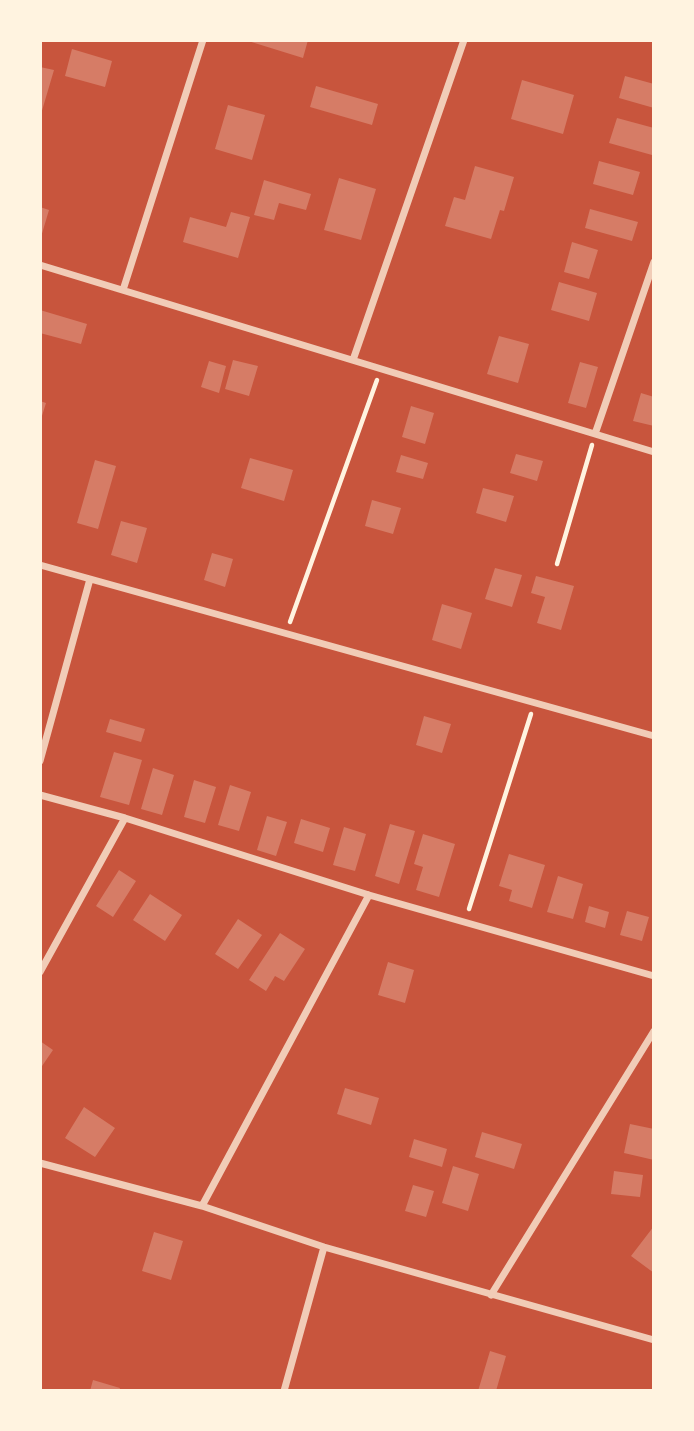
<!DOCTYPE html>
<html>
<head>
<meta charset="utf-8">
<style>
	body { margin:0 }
	#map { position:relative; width:694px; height:1431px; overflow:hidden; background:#c8553d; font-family:Manrope,sans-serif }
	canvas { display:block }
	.frame { position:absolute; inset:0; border:42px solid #fff3e0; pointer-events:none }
</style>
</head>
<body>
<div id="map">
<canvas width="694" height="1431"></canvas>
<div class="frame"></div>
</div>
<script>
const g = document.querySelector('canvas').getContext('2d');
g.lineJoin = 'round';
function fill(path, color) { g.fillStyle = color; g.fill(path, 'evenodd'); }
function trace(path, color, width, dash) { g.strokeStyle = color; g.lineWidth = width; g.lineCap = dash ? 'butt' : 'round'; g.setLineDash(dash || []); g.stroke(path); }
fill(new Path2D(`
	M245 40H308L303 58Z
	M72 49 112 61 105 87 65 76Z
	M40 67 54 70 41 114H40Z
	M625 76 654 84V108L619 98Z
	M522 80 574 95 563 134 511 119Z
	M316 86 378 104 372 125 310 107Z
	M228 105 265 115 252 160 215 149Z
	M617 118 654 128 652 155 609 143Z
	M599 161 640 172 633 195 593 184Z
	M475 166 514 177 504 211 500 210 491 239 445 226 454 197 465 200Z
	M339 178 376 189 361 240 324 230Z
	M264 180 311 194 306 210 279 203 274 220 254 215Z
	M40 207 49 210 41 237H40Z
	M590 209 638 222 632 241 585 228Z
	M231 212 250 217 238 258 183 242 190 217 226 227Z
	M572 242 598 250 589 279 564 272Z
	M559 282 597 293 589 321 551 310Z
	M40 310 87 324 81 344 40 333Z
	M499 336 529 344 518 383 487 374Z
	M233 360 258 366 249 396 225 389Z
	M209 361 226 366 219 393 201 387Z
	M580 362 598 367 586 408 568 403Z
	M641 393 654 397V426L633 421Z
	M40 401 46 403 41 419H40Z
	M411 406 434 413 425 444 402 437Z
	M516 454 543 461 537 481 510 473Z
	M401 455 428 463 423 479 396 472Z
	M250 458 293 470 284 501 241 488Z
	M95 460 116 466 98 529 77 523Z
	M483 488 514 496 506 522 476 513Z
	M372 500 401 508 393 534 365 526Z
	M121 521 147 528 137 563 111 555Z
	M212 553 233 559 225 587 204 580Z
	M495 568 522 575 512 607 485 599Z
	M536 576 574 586 561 630 537 623 545 597 531 593Z
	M442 604 472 613 461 649 432 640Z
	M424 716 451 724 442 753 416 745Z
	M110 719 145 729 141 742 106 732Z
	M114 752 142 760 129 805 100 797Z
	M153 768 174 775 162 815 141 809Z
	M194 780 216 787 205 823 184 817Z
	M230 785 251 792 239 831 218 825Z
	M267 816 287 822 276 856 257 850Z
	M301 819 330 828 323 852 294 843Z
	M390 824 415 831 399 884 375 876Z
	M344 827 366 834 355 871 333 865Z
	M423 834 455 844 439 897 416 890 423 867 414 864Z
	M509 854 545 865 532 908 509 901 512 890 499 886Z
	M119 870 136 881 113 917 96 906Z
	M558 876 583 884 573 919 547 912Z
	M150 894 182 915 165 941 133 920Z
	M589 906 609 912 605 928 585 922Z
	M627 911 649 917 642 941 620 935Z
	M238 919 262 935 238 969 215 954Z
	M280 933 305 949 284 981 275 976 266 991 249 980Z
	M388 962 414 970 405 1003 378 995Z
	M40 1041 53 1050 40 1069Z
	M345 1088 379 1098 371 1125 337 1114Z
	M84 1107 115 1128 95 1157 65 1138Z
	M630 1124 654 1129V1160L624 1153Z
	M482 1132 522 1144 514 1169 475 1157Z
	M414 1139 447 1149 442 1167 409 1157Z
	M453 1166 479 1174 468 1211 442 1203Z
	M614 1171 643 1175 640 1197 611 1194Z
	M413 1185 434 1191 426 1217 405 1211Z
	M654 1226V1273L631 1256Z
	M154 1232 183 1241 171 1280 142 1271Z
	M490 1351 506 1356 496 1391H478Z
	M93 1380 120 1388 119 1391H90Z`), '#d67c66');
trace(new Path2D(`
	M557 564 592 445
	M290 622 377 380
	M469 909 531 714`), '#fff3e0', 4.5);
trace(new Path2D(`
	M40 265 654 452
	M123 290 203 40
	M353 360 464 40
	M595 434 654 262
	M40 565 654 736
	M40 761 90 579
	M40 795 125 818 369 895 654 976
	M40 972 125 818
	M40 1163 202 1206 324 1247 654 1340
	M202 1206 369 895
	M491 1295 654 1031
	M284 1391 324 1247`), '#f1ccb7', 7);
</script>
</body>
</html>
